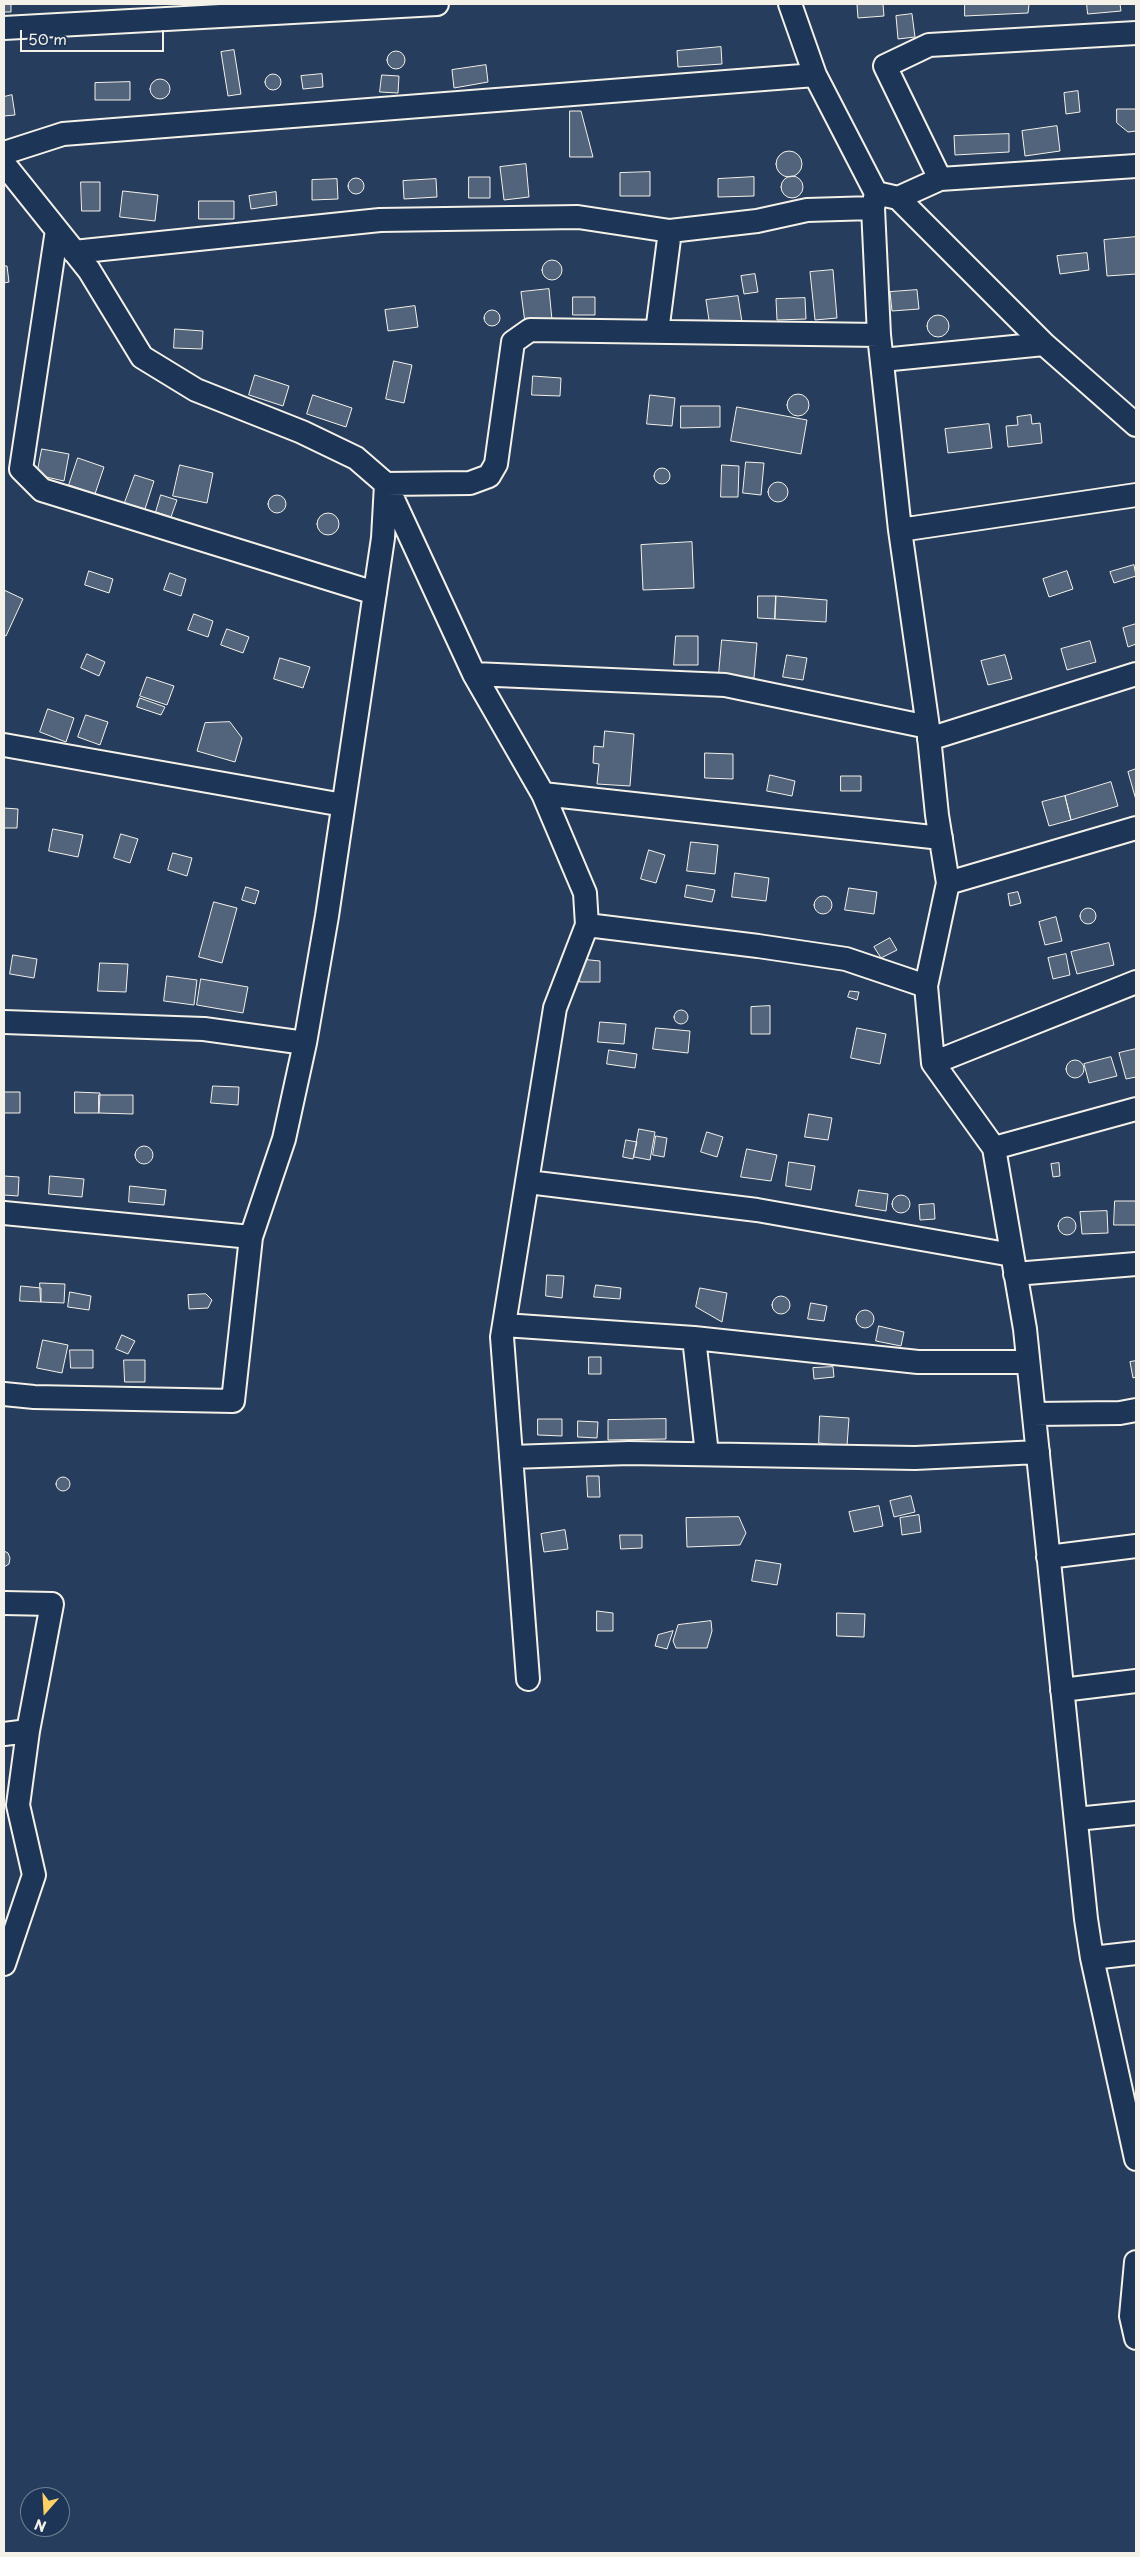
<!DOCTYPE html>
<html>
<head>
<meta charset="utf-8">
<style>
	body { margin:0 }
	#map { position:relative; width:1140px; height:2557px; overflow:hidden; background:#263d5d; font-family:"Playpen Sans",sans-serif }
	canvas { display:block }
	.frame { position:absolute; inset:0; border:5px solid #f4f1e8; pointer-events:none }
	.north { position:absolute; left:20px; top:2487px; width:50px; height:50px; box-sizing:border-box; background:#1d3557; border:1px solid #738091; border-radius:50%; rotate:199deg; font-size:14px; font-weight:700; line-height:20px; text-align:center; color:#f4f1e8 }
	.north::after { content:''; display:block; margin:auto; width:18px; height:22px; background:#ffd166; clip-path:polygon(50% 0,100% 100%,50% 72%,0 100%) }
	.scale { position:absolute; left:20px; top:30px; width:144px; height:22px; box-sizing:border-box; border:2px solid #f4f1e8; border-top:0; padding-left:6px; font-size:15px; line-height:18px; white-space:nowrap; color:#f4f1e8; -webkit-text-stroke:4px #1d3557; paint-order:stroke }
</style>
</head>
<body>
<div id="map">
<canvas width="1140" height="2557"></canvas>
<div class="frame"></div>
<div class="north">N</div>
<div class="scale">50 m</div>
</div>
<script>
const g = document.querySelector('canvas').getContext('2d');
g.lineJoin = 'round';
function fill(path, color) { g.fillStyle = color; g.fill(path, 'evenodd'); }
function trace(path, color, width, dash) { g.strokeStyle = color; g.lineWidth = width; g.lineCap = dash ? 'butt' : 'round'; g.setLineDash(dash || []); g.stroke(path); }
const building = new Path2D(`
	M4 4H11V12H4Z
	M883 4 884 16 858 18 857 5Z
	M965 4H1029L1028 13 965 16Z
	M1087 4H1120L1121 11 1088 14Z
	M912 14 915 37 898 39 896 16Z
	M721 47 722 64 678 67 677 51Z
	M234 50 241 94 228 96 221 52Z
	M387 60a9 9 0 1 1 18 0a9 9 0 1 1-18 0Z
	M486 65 488 82 454 88 452 70Z
	M322 74 323 87 303 89 301 76Z
	M265 82a8 8 0 1 1 16 0a8 8 0 1 1-16 0Z
	M382 75 399 76 398 93 380 92Z
	M150 89a10 10 0 1 1 20 0a10 10 0 1 1-20 0Z
	M130 82V100H95V83Z
	M1078 91 1080 112 1066 114 1064 93Z
	M12 95 15 115 4 116V97Z
	M1117 109H1136V131L1128 132 1117 123Z
	M570 111H581L593 157H570Z
	M1057 126 1060 151 1025 156 1022 131Z
	M1009 134V152L955 155 954 136Z
	M776 164a13 13 0 1 1 26 0a13 13 0 1 1-26 0Z
	M526 164 529 197 504 200 500 167Z
	M650 172V196H620V173Z
	M781 187a11 11 0 1 1 22 0a11 11 0 1 1-22 0Z
	M469 177H490V198H469Z
	M754 177V196L718 197V179Z
	M348 186a8 8 0 1 1 16 0a8 8 0 1 1-16 0Z
	M337 179 338 199 312 200V180Z
	M436 179 437 197 404 199 403 181Z
	M81 182H100V211H82Z
	M123 191 158 195 155 221 120 217Z
	M276 192 277 205 251 209 249 196Z
	M199 201H234V219H199Z
	M1136 237V274L1107 276 1104 240Z
	M1087 253 1089 270 1060 274 1057 256Z
	M542 270a10 10 0 1 1 20 0a10 10 0 1 1-20 0Z
	M4 266H7L9 282 4 283Z
	M833 270 837 318 815 320 810 272Z
	M755 274 758 292 744 294 741 276Z
	M549 289 552 320 525 323 521 292Z
	M917 290 919 309 892 311 890 292Z
	M738 296 742 322 710 327 706 300Z
	M573 297H595V315H573Z
	M805 298 806 319 777 320 776 299Z
	M415 306 418 327 388 331 385 310Z
	M484 318a8 8 0 1 1 16 0a8 8 0 1 1-16 0Z
	M927 326a11 11 0 1 1 22 0a11 11 0 1 1-22 0Z
	M175 329 203 331 202 349 174 348Z
	M394 361 412 365 404 403 386 399Z
	M255 375 289 386 283 406 249 395Z
	M533 376 561 378 560 396 532 395Z
	M787 405a11 11 0 1 1 22 0a11 11 0 1 1-22 0Z
	M313 395 352 408 346 427 307 414Z
	M650 395 675 398 672 426 647 424Z
	M681 406H720V427L681 428Z
	M737 407 807 420 801 454 731 441Z
	M1031 415 1032 424 1040 423 1042 443 1008 447 1006 426 1018 425 1017 417Z
	M989 424 992 448 948 453 945 429Z
	M42 449 69 454 64 481 37 475Z
	M78 458 104 467 95 494 69 485Z
	M746 462 764 463 761 495 743 493Z
	M180 465 213 473 207 503 173 496Z
	M722 465 739 466 738 497H721Z
	M654 476a8 8 0 1 1 16 0a8 8 0 1 1-16 0Z
	M135 475 154 481 145 509 124 505Z
	M768 492a10 10 0 1 1 20 0a10 10 0 1 1-20 0Z
	M161 495 177 500 171 517 156 512Z
	M268 504a9 9 0 1 1 18 0a9 9 0 1 1-18 0Z
	M317 524a11 11 0 1 1 22 0a11 11 0 1 1-22 0Z
	M692 542 694 588 643 590 641 545Z
	M1134 565 1136 576 1114 583 1110 572Z
	M89 571 113 579 109 593 85 585Z
	M1067 571 1073 589 1049 597 1043 579Z
	M170 573 186 579 181 596 164 590Z
	M4 590 23 599 6 636 4 635Z
	M758 596H776L775 619 758 618Z
	M776 596 827 600 826 622 775 619Z
	M194 614 213 621 208 637 188 630Z
	M1136 624V644L1128 647 1123 628Z
	M227 629 249 637 243 653 221 645Z
	M676 636H698V665H674Z
	M722 640 757 643 754 678 719 674Z
	M1090 641 1096 662 1067 670 1061 649Z
	M87 654 105 662 99 676 81 668Z
	M787 655 807 658 803 680 783 677Z
	M1005 655 1012 679 988 685 981 661Z
	M280 658 310 667 303 688 274 679Z
	M147 677 174 686 167 705 140 696Z
	M140 698 165 707 161 715 137 707Z
	M48 709 74 718 66 742 40 732Z
	M86 715 108 722 100 745 78 737Z
	M230 722 242 738 235 762 197 751 205 723Z
	M605 731 634 734 630 786 597 784 599 764 593 763 594 746 603 747Z
	M705 753 733 754V779L705 778Z
	M1136 769V800L1128 772Z
	M770 775 795 781 792 796 767 791Z
	M841 776H861V791H841Z
	M1111 782 1118 806 1071 820 1065 796Z
	M1065 796 1071 820 1049 826 1042 802Z
	M4 808 18 809 17 828H4Z
	M53 829 83 835 78 857 49 851Z
	M121 834 138 839 130 863 114 858Z
	M691 842 718 845 715 874 687 871Z
	M649 850 665 855 656 883 641 879Z
	M173 853 192 858 187 876 168 870Z
	M735 873 769 878 766 901 732 897Z
	M687 885 715 890 712 902 685 897Z
	M246 887 259 891 255 904 242 900Z
	M849 888 877 892 874 914 845 910Z
	M1018 892 1021 903 1010 906 1008 894Z
	M814 905a9 9 0 1 1 18 0a9 9 0 1 1-18 0Z
	M214 902 237 908 222 963 199 957Z
	M1080 916a8 8 0 1 1 16 0a8 8 0 1 1-16 0Z
	M1056 917 1062 941 1045 945 1039 922Z
	M890 938 897 950 881 958 874 947Z
	M1109 943 1114 965 1077 974 1071 952Z
	M1066 954 1070 975 1053 979 1048 958Z
	M13 955 37 959 34 978 10 974Z
	M580 959 600 961V982H580Z
	M100 963 128 964 126 992 98 991Z
	M167 976 197 980 194 1005 164 1001Z
	M201 979 248 987 243 1013 197 1005Z
	M850 991 859 992 857 1000 848 997Z
	M770 1006V1034H751V1007Z
	M674 1017a7 7 0 1 1 14 0a7 7 0 1 1-14 0Z
	M600 1022 626 1024 624 1044 598 1042Z
	M656 1028 690 1031 688 1053 653 1049Z
	M857 1028 886 1034 880 1064 851 1058Z
	M1136 1049V1077L1126 1079 1119 1053Z
	M609 1050 637 1054 635 1068 607 1064Z
	M1111 1057 1117 1076 1089 1083 1084 1064Z
	M1066 1069a9 9 0 1 1 18 0a9 9 0 1 1-18 0Z
	M213 1086 239 1087 238 1105 211 1103Z
	M4 1092H20V1113H4Z
	M75 1092 100 1093 99 1113H75Z
	M99 1095H133V1114L99 1113Z
	M809 1114 832 1118 828 1140 805 1137Z
	M639 1129 655 1132 650 1160 634 1157Z
	M707 1132 723 1137 717 1157 701 1152Z
	M656 1136 667 1138 664 1157 653 1155Z
	M626 1140 637 1142 633 1159 623 1157Z
	M135 1155a9 9 0 1 1 18 0a9 9 0 1 1-18 0Z
	M747 1149 777 1155 771 1181 741 1177Z
	M789 1162 815 1166 811 1190 786 1186Z
	M1059 1163 1060 1176 1053 1177 1051 1164Z
	M4 1176 19 1177 18 1196 4 1195Z
	M50 1176 84 1179 82 1197 49 1194Z
	M130 1186 166 1190 164 1205 129 1202Z
	M859 1190 888 1194 886 1211 856 1206Z
	M892 1204a9 9 0 1 1 18 0a9 9 0 1 1-18 0Z
	M1115 1201H1136V1225H1114Z
	M934 1204 935 1219 920 1220 919 1205Z
	M1107 1211 1108 1233 1082 1234 1080 1212Z
	M1058 1226a9 9 0 1 1 18 0a9 9 0 1 1-18 0Z
	M547 1275 564 1276 562 1298 546 1296Z
	M40 1283 65 1284 64 1303 41 1302Z
	M596 1285 621 1288 620 1299 594 1297Z
	M21 1286 41 1288V1302L20 1301Z
	M700 1288 727 1293 722 1322 696 1307Z
	M70 1292 91 1296 89 1310 68 1307Z
	M206 1294 212 1300 208 1308 189 1309 188 1295Z
	M772 1305a9 9 0 1 1 18 0a9 9 0 1 1-18 0Z
	M811 1303 827 1306 824 1321 808 1319Z
	M856 1319a9 9 0 1 1 18 0a9 9 0 1 1-18 0Z
	M879 1326 904 1332 901 1346 876 1341Z
	M122 1335 135 1341 128 1354 116 1349Z
	M43 1340 68 1345 62 1373 37 1368Z
	M70 1350H93V1368H71Z
	M589 1357H601V1374H589Z
	M124 1360H145V1382H125Z
	M1136 1361V1377L1133 1378 1130 1362Z
	M833 1367 834 1377 814 1379 813 1368Z
	M820 1416 849 1418 847 1446 819 1443Z
	M538 1419H562V1436L538 1435Z
	M666 1419V1439L608 1440V1420Z
	M578 1421 598 1422 597 1438 578 1437Z
	M587 1476H599L600 1497H588Z
	M56 1484a7 7 0 1 1 14 0a7 7 0 1 1-14 0Z
	M911 1496 915 1512 894 1517 890 1501Z
	M879 1506 883 1526 854 1532 849 1512Z
	M919 1515 921 1532 902 1535 900 1518Z
	M739 1517 746 1533 740 1545 687 1547 686 1518Z
	M565 1530 568 1549 544 1552 541 1534Z
	M620 1535H642V1548L621 1549Z
	M4 1551 8 1553 10 1558 9 1564 4 1567Z
	M756 1560 781 1564 777 1585 752 1581Z
	M597 1611 613 1613V1631H597Z
	M837 1613 865 1614 864 1637 837 1636Z
	M711 1621 712 1631 707 1648H676L673 1641 678 1625Z
	M673 1631 667 1649 655 1646 658 1635Z`);
fill(building, '#52647b');
trace(building, '#f4f1e8', 1);
const minor = new Path2D(`
	M790 4 815 75 876 193 898 198 1044 344 1136 425
	M4 28 437 4
	M4 153 63 134 815 75
	M4 164 89 270 142 357 196 390 302 432 356 458 386 484 383 538 327 916 305 1043 284 1139 251 1237 233 1401 34 1397 4 1394
	M940 179 885 66 929 45 1136 33
	M876 193 873 208 879 335 900 530 928 727 937 815 948 883 926 986 933 1063 994 1148 1025 1329 1086 1919 1092 1958 1136 2159
	M898 198 940 179 1136 166
	M57 230 21 469 42 490 375 593
	M74 252 380 220 578 217 670 231 757 221 807 210 873 208
	M657 332 670 231
	M882 360 1044 344
	M900 530 1136 495
	M474 674 725 685 928 727
	M929 739 1136 674
	M4 745 343 805
	M543 794 941 838
	M948 883 1136 828
	M587 925 758 946 846 959 926 986
	M4 1022 204 1029 305 1043
	M933 1063 1136 982
	M994 1148 1136 1109
	M528 1182 757 1210 1012 1255
	M4 1213 251 1237
	M1015 1274 1136 1264
	M504 1325 694 1338 918 1362H1028
	M694 1338 707 1454
	M1034 1414 1120 1413 1136 1410
	M511 1457 629 1453 915 1458 1038 1452
	M1048 1557 1136 1546
	M4 1603 52 1604 28 1731 18 1805 34 1875 4 1964
	M528 1679 502 1337 555 1008 587 925 585 893 543 794 474 674 386 484 470 483 489 476 496 464 513 342 530 330 879 335
	M1062 1690 1136 1681
	M4 1734 28 1731
	M1076 1819 1136 1813
	M1092 1958 1136 1953
	M1136 2262 1131 2316 1136 2338`);
trace(minor, '#f4f1e8', 26);
trace(minor, '#1d3557', 22);
</script>
</body>
</html>
